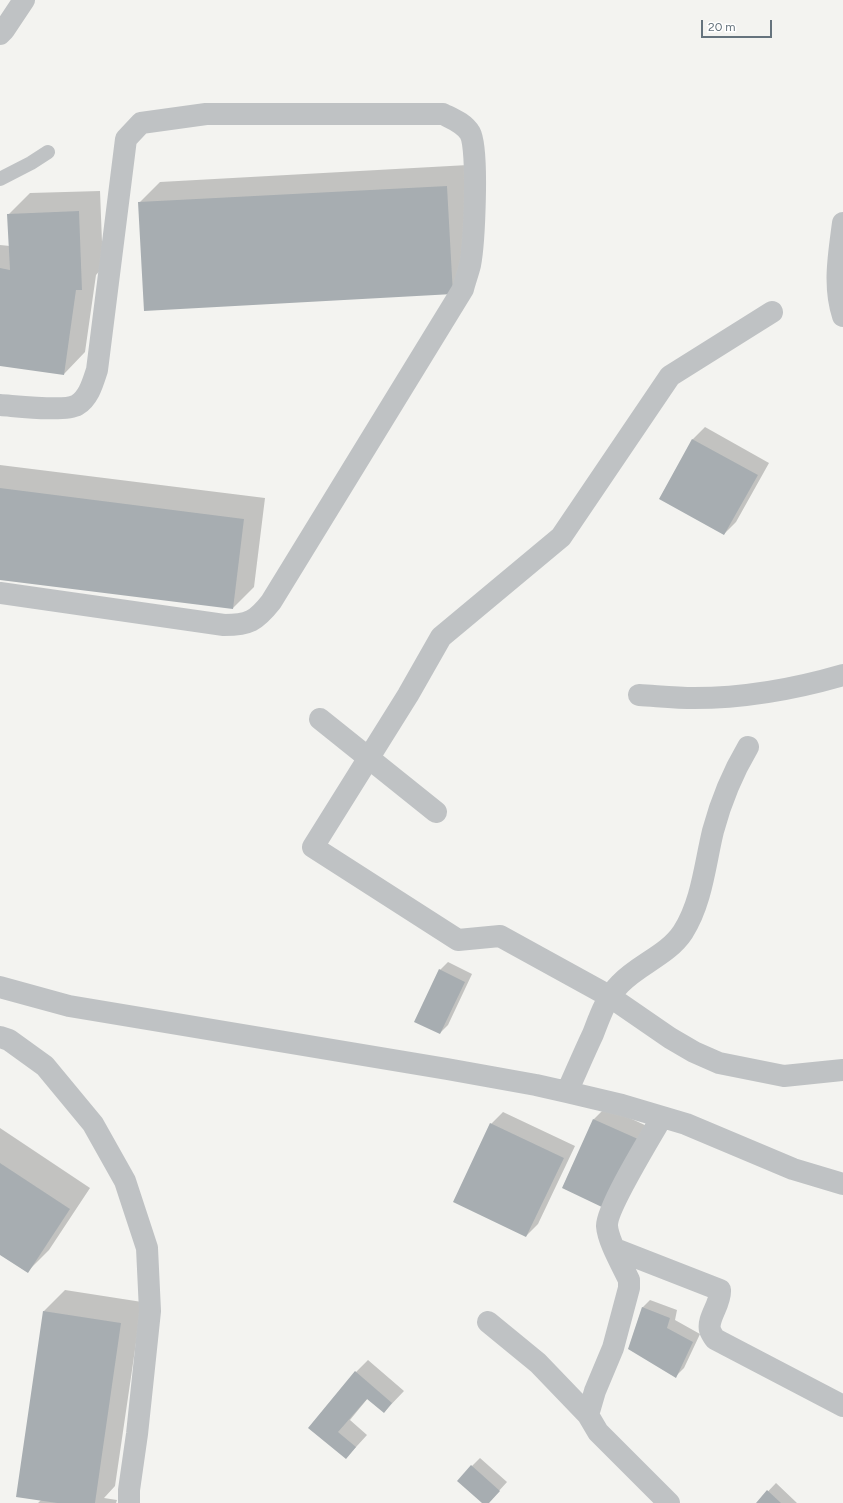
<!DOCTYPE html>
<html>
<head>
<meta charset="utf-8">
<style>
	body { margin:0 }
	#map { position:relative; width:843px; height:1503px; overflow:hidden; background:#f3f3f0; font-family:Figtree,sans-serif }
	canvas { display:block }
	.scale { position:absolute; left:701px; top:20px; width:71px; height:18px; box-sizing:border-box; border:2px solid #65737d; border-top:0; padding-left:5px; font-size:12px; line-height:14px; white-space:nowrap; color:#65737d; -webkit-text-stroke:3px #fff; paint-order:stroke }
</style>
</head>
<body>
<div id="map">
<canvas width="843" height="1503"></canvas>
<div class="scale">20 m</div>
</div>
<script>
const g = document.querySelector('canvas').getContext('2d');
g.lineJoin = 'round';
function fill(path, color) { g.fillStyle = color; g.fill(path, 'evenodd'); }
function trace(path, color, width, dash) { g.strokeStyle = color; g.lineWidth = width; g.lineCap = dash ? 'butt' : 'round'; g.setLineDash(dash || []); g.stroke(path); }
fill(new Path2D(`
	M468 165 474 271 453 293 139 203 160 182Z
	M100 191 103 267 96 275 85 352 64 374 0 365V245L10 246 8 215 30 193Z
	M705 427 769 463 736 522 724 534 660 498 693 439Z
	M0 465 265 498 254 587 233 608 0 579Z
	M448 962 472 974 448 1025 440 1033V970Z
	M606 1107 649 1127 617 1196 563 1187 594 1119Z
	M503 1112 575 1146 538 1224 526 1236 491 1124Z
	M0 1128 90 1188 49 1250 27 1272 0 1253Z
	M65 1290 142 1302 115 1486 104 1498 117 1500 116 1503H38L41 1500 44 1311Z
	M650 1300 677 1310 675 1320 700 1334 684 1368 676 1376 642 1308Z
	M368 1360 404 1391 384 1412 368 1398 350 1420 367 1435 346 1458 309 1428 356 1372Z
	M480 1458 507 1482 488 1503H484L472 1466Z
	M776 1483 797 1503H757Z`), '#0003');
fill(new Path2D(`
	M447 186 453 294 144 311 138 202Z
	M79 211 82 290H76L64 375 0 366V268L10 270 7 214Z
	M692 439 758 475 724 535 659 499Z
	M0 488 244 519 233 609 0 580Z
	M439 969 465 982 440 1034 414 1022Z
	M593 1119 638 1139 606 1209 562 1188Z
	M490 1123 564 1158 526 1237 453 1202Z
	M0 1163 70 1209 28 1273 0 1255Z
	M642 1307 670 1318 667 1328 693 1342 676 1378 628 1349Z
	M43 1311 121 1323 95 1503H57L16 1497Z
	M355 1371 392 1403 384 1413 367 1399 338 1432 356 1447 346 1459 308 1428Z
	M471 1465 500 1491 489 1503H482L457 1481Z
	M767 1490 781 1503H756Z`), '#a7adb1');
trace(new Path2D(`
	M0 179 31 163 48 152`), '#bfc2c4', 14);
trace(new Path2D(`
	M843 223C839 254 833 286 843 316
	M772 312 670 376 561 537 441 637 408 695 313 847 458 940 500 936 609 996 670 1038 694 1052 719 1063 784 1076 843 1070
	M0 405C16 406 65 412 77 405 89 398 93 382 97 370L126 139 141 123 206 114H443C453 119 464 123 470 133 479 149 474 245 470 265 468 273 465 281 463 289L271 602C256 621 249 625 224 625L0 593
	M639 695C657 696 676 698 694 698 744 698 795 689 843 675
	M320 719 436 812
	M0 987 69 1006 447 1069 536 1085 567 1092 622 1105 686 1124 793 1169 843 1184
	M0 1037 9 1040 45 1066 93 1124 125 1181 147 1248 150 1311 137 1434 129 1490V1503
	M567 1092C576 1072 584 1053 593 1034 600 1016 606 998 620 984 639 964 668 955 683 932 702 902 705 864 713 831 721 801 732 774 748 747
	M662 1117C651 1136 606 1209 607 1226 608 1241 622 1265 629 1280V1288L613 1348 595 1391 588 1415 598 1432 669 1503
	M615 1249 720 1290C721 1304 707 1318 710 1330 711 1333 713 1336 715 1339L843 1406
	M488 1322 538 1363 588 1415`), '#bfc2c4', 22);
trace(new Path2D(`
	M0 34 4 30 24 0`), '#bfc2c4', 22);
</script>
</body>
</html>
